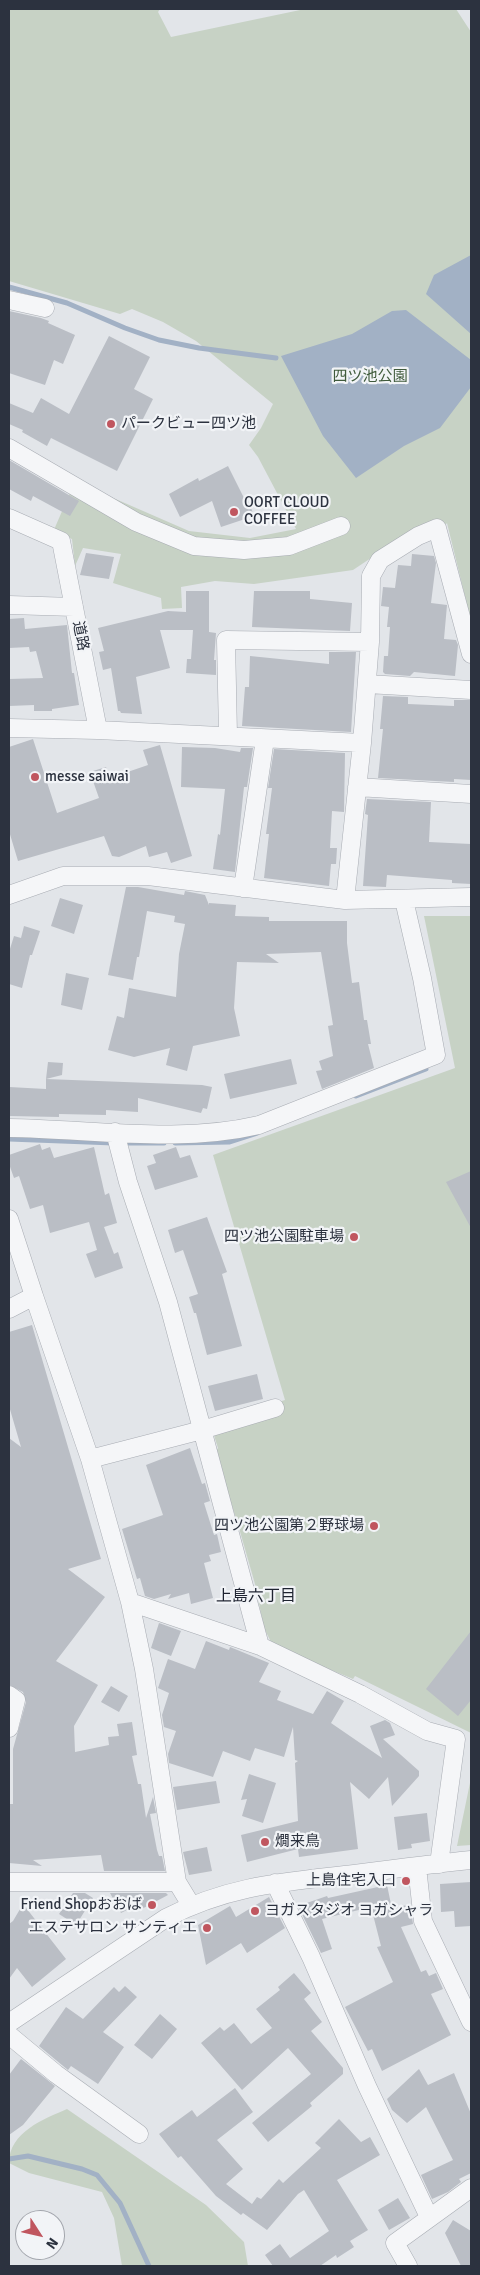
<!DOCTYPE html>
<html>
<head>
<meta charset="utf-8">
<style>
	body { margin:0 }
	#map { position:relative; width:480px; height:2275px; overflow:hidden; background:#e2e5e9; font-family:Signika,sans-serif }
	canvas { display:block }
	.frame { position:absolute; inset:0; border:10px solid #2c323f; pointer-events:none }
	.north { position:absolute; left:15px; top:2210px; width:50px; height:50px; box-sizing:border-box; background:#f2f4f7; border:1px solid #a3a6ad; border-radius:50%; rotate:125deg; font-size:14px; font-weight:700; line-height:20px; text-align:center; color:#2c323f }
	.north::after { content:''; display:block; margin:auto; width:18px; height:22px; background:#c0565f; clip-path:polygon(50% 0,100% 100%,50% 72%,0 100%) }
</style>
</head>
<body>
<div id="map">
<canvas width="480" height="2275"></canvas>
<div class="frame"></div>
<div class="north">N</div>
</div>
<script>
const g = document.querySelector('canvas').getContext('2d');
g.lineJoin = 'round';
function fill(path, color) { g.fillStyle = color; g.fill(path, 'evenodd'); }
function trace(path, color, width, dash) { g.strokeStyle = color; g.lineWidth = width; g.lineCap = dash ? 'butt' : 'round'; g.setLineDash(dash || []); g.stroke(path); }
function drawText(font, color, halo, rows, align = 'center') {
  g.font = font + ' Signika,"Noto Sans JP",sans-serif'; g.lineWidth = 4.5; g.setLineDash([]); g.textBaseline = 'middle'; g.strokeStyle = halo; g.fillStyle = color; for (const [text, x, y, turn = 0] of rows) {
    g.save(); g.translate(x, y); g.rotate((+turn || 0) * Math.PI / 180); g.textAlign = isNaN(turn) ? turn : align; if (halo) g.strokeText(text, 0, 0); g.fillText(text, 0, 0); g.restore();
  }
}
fill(new Path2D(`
	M9 9H160L158 12 171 37 305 9H456L471 32V621L447 523 439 533 377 554 353 570 254 584 215 581 181 587 182 608 162 609 161 598 113 583 121 554 83 548 75 566 72 539 53 532 76 479 111 497 189 531 250 538 296 529 258 457 249 445 261 428 273 404 196 341 163 322 132 309 120 314 9 281Z
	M424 916H471V1733L355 1676 353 1679 273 1646 264 1628 255 1584 239 1528 215 1452 218 1448 210 1423 285 1400 213 1155 455 1068Z
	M471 1778V1845L457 1846Z
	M67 2109 206 2205 244 2242 248 2266H122L114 2218 102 2192 29 2173 9 2163C9 2132 44 2119 67 2109Z`), '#c7d2c5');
fill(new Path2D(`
	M471 255V334L426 294 434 275Z
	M406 310 471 360V387L440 428 404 446 356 478 323 436 281 356 352 334 392 311Z`), '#a2b1c5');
trace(new Path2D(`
	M9 287 67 303 125 328 159 340 199 348 276 358
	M356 1096 426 1069
	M9 1139 114 1143
	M122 1143H164
	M175 1143 229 1142 257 1133
	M9 2159 28 2156 82 2169 97 2175 120 2203 149 2266`), '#a2b1c5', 5);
fill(new Path2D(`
	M9 311 41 318 49 321 48 323 75 335 63 364 54 360 45 385 9 373Z
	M109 336 150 357 134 389 153 399 117 471 51 438 47 446 22 432 23 430 9 424V403L33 413 41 398 69 414Z
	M9 460 79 501 70 516 33 496 31 501 9 489Z
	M228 466 244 498 247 497 254 516 221 527 212 501 180 517 169 494 198 478 199 481Z
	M86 553 114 557 109 579 80 575Z
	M412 554 434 556 436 563 431 603 447 605 444 639 456 640 458 645 455 676 414 672 410 676 385 674 383 672 384 656H388L390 627H387L389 607 381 606 383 587 395 588 398 565 411 566Z
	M186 591H209V632L216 633 214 660H216V675L186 673 187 659H191L193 630H160L170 668 136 677 142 714 121 713 120 711H118L111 668 103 670 99 652 104 651 98 628 168 611 186 612Z
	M254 591H310V599L352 603 350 631 252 627Z
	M24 618 25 629 67 625 72 673H74L79 705 52 709V711H34V705L9 706V679L43 678 36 651 30 652 29 647 9 648V619Z
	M329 652H356L351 732 242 726 245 687H249L250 656 329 664Z
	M383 696 408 697V704L454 706V700H471V780L454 779V782L378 778 383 729H380Z
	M33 739 57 813 99 798 93 781H96L93 771 106 767 110 778 148 765 143 750 160 745 192 856 171 863 167 852 149 857 146 846 119 857 112 856 104 836 18 861 9 831V747Z
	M182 747 215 748 240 752 241 748H253L247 787H244L235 872 213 869 218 834 220 835 225 789 181 787Z
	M274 749 345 753 344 812 332 811 330 848H337L336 864H331L329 886 264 878 269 834H266L272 788H268Z
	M367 799 431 802 429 842 471 844V884L452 883V880L387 875 386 887 363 886 368 815 365 814Z
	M126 887H138L184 895 185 891 205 895 209 905V903L236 905 235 916 269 917V921H347V943L352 983 359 982 364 1020H367L371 1044H368L374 1068 322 1089 316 1071 322 1070 319 1061 333 1056 328 1026 333 1025 321 952 266 954 279 963 237 962 234 1008 240 1036 193 1046 187 1071 166 1065 170 1048 134 1057 108 1050 117 1016 124 1018 129 988 176 997 179 954 185 924 174 922 175 916 147 911 139 957H137L133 980 108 975Z
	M60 898 83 905 74 934 51 926Z
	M24 926 40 931 32 955H30L22 988 9 984V952L14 936 21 938Z
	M66 973 89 978 82 1010 61 1005Z
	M291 1059 297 1084 230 1099 224 1074Z
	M48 1062 63 1063 62 1075 46 1079Z
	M46 1079 202 1085 212 1087 207 1109 203 1108 201 1113 138 1098V1112L106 1110V1115L59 1114V1117L9 1116V1087L46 1089Z
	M40 1144 42 1150 50 1147 54 1158 94 1147 105 1195 109 1193 117 1223 104 1227 114 1254 118 1252 123 1268 95 1278 86 1254 97 1250 89 1222 50 1233 43 1205 30 1209 19 1176 14 1178 9 1164V1155Z
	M176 1147 180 1158 190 1155 198 1177 155 1190 147 1166 156 1163 153 1155Z
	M471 1171V1228L446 1182Z
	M207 1217 227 1272 222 1274 242 1346 207 1355 196 1313H194L189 1297 198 1294 183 1250 175 1253 168 1230Z
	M32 1325 101 1559 68 1569 105 1597 56 1661 98 1685 74 1726 75 1752 109 1745 108 1737 119 1736 117 1724 132 1722 137 1755 132 1756 138 1784H141L146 1818 153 1797 156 1813 150 1814 157 1850 159 1856H162L165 1871H104L101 1855 33 1860 42 1866 9 1863V1804H13V1749L26 1702 23 1692 9 1685V1438L21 1447 9 1406V1332Z
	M257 1374 263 1399 215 1411 208 1386Z
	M190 1448 202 1484 205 1483 210 1501 204 1503 214 1535 217 1534 221 1552 209 1555 211 1561 204 1563 213 1598 191 1604 189 1593 168 1599 171 1594 154 1599 145 1596 140 1578 137 1579 122 1529 163 1515 146 1465Z
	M159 1623 181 1631 171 1656 151 1648Z
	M471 1631V1700L458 1716 426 1689Z
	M206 1641 229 1650 230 1647 269 1663 259 1682 281 1691 277 1700 313 1714 327 1691 344 1701 331 1723 382 1758 370 1726 385 1720 390 1723 395 1735 383 1739 419 1771V1776L392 1806 388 1777 369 1799 350 1782 358 1849 299 1857 298 1849 247 1862 241 1835 298 1821 295 1763 298 1761 295 1760 293 1727 284 1757 255 1748 250 1761 223 1751 213 1777 169 1763 168 1754 176 1731 164 1727 162 1715 169 1693 158 1688 168 1659 195 1669Z
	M111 1686 128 1696 119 1712 101 1702Z
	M249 1774 276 1783 263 1823 242 1816 247 1799 241 1800Z
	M216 1781 220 1803 177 1810 173 1787Z
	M427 1813 430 1841 411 1844 412 1848 398 1850 394 1817Z
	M207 1847 212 1871 189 1875 183 1852Z
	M471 1882V1926L455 1927 454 1911 441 1912 440 1884Z
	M387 1885 392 1909 410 1904 413 1924 401 1927 421 1972 426 1970 429 1976 436 1973 443 1989 431 1994 451 2035 382 2071 372 2049 368 2051 345 2007 393 1982 377 1947 381 1946 371 1907 322 1919 332 1949 321 1953 298 1906 327 1896 328 1898Z
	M73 1893H85L93 1898 76 1925 59 1914Z
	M110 1893H166L168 1895 136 1912 133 1907 121 1913Z
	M269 1897 285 1928 247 1953 241 1943 206 1965 198 1925 230 1906 236 1917Z
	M23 1904 66 1959 32 1987 17 1968 9 1979V1924L13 1921Z
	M294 1973 311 1993 304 1999 322 2022 311 2031 343 2068V2074L310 2103 312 2106 268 2142 252 2123 311 2074 288 2048 242 2090 201 2043 220 2027 224 2031 234 2023 251 2044 272 2028 256 2009 280 1990 278 1987Z
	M125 1986 137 1997 103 2032 124 2047 98 2084 71 2066 68 2070 39 2046 66 2007 83 2019 114 1987 119 1992Z
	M160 2014 177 2029 152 2059 134 2045Z
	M21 2059 55 2086 23 2125 9 2135V2075Z
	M419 2069 428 2085 454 2073 471 2114V2173L459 2179 461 2182 448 2192 432 2199 421 2175 453 2160 426 2107 407 2123 392 2110 387 2099Z
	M235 2088 253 2112 217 2140 243 2169 226 2184 252 2204 257 2197 261 2199 279 2179 283 2183 321 2148 315 2143 339 2119 361 2142 370 2137 380 2155 337 2180 368 2230 350 2241 354 2247 337 2258 336 2255 320 2266H273L265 2255 280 2244 290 2258 329 2231 304 2190 298 2194 267 2230 243 2213 241 2215 216 2196 181 2156 178 2158 159 2134 192 2110 197 2117Z
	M398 2198 410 2218 389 2230 378 2210Z
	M453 2220 471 2231V2266H461L445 2233Z`), '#babec5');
const minor = new Path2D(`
	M9 300 45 308
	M9 448 136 522 194 546 244 550 289 546 341 526
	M9 518 61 541 98 730
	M9 605 74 607
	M367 684 471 690
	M9 728 98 730 362 743 345 900
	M228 735 226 640 370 642
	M362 743 370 642 371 576 380 560 418 536 437 528 471 654
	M357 787 471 794
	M243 888 265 739
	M9 895 63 876H148L345 900 471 897
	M9 1128C92 1129 178 1144 259 1125L436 1055 422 978 404 900
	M115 1132 128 1182 168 1302 260 1646 130 1602
	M9 1219 34 1296 9 1309
	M34 1296 90 1459 130 1602 144 1669 177 1882 191 1905
	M90 1459 202 1430 275 1408
	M260 1646 360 1694 427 1731 456 1739 439 1864
	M9 1695 16 1700 9 1728
	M417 1867 423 1921 471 2022
	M9 1882H177
	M275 1883 311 1957 367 2086 429 2217
	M9 2023 166 1918C229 1885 285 1882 354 1874 393 1869 432 1864 471 1860
	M9 2035 56 2074 139 2134
	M408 2266 395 2243 471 2188`);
trace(minor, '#a8acb3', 19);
trace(minor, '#f5f6f8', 18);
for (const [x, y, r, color] of [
	[111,424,5,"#c0565f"],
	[234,512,5,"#c0565f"],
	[35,777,5,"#c0565f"],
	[354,1237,5,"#c0565f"],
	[374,1526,5,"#c0565f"],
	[265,1842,5,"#c0565f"],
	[406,1881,5,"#c0565f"],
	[152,1905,5,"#c0565f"],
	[255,1911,5,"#c0565f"],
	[207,1928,5,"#c0565f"]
]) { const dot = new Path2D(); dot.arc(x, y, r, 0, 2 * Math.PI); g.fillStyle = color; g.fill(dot); trace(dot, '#f2f4f7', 2); }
drawText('15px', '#3f5a3b', '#f2f4f7', [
	["四ツ池公園",370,377]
]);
drawText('15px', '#2c323f', '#f2f4f7', [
	["パークビュー四ツ池",121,424],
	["OORT CLOUD",244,503],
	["COFFEE",244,520],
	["messe saiwai",45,777],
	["四ツ池公園駐車場",344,1237,"right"],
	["四ツ池公園第２野球場",364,1526,"right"],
	["燗来鳥",275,1842],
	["上島住宅入口",396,1881,"right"],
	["Friend Shopおおば",142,1905,"right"],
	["ヨガスタジオ ヨガシャラ",265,1911],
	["エステサロン サンティエ",197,1928,"right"]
], 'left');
drawText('15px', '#2c323f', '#f2f4f7', [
	["道路",80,636,79]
]);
drawText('16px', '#1e2330', '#f2f4f7', [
	["上島六丁目",256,1597]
]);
</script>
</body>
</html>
